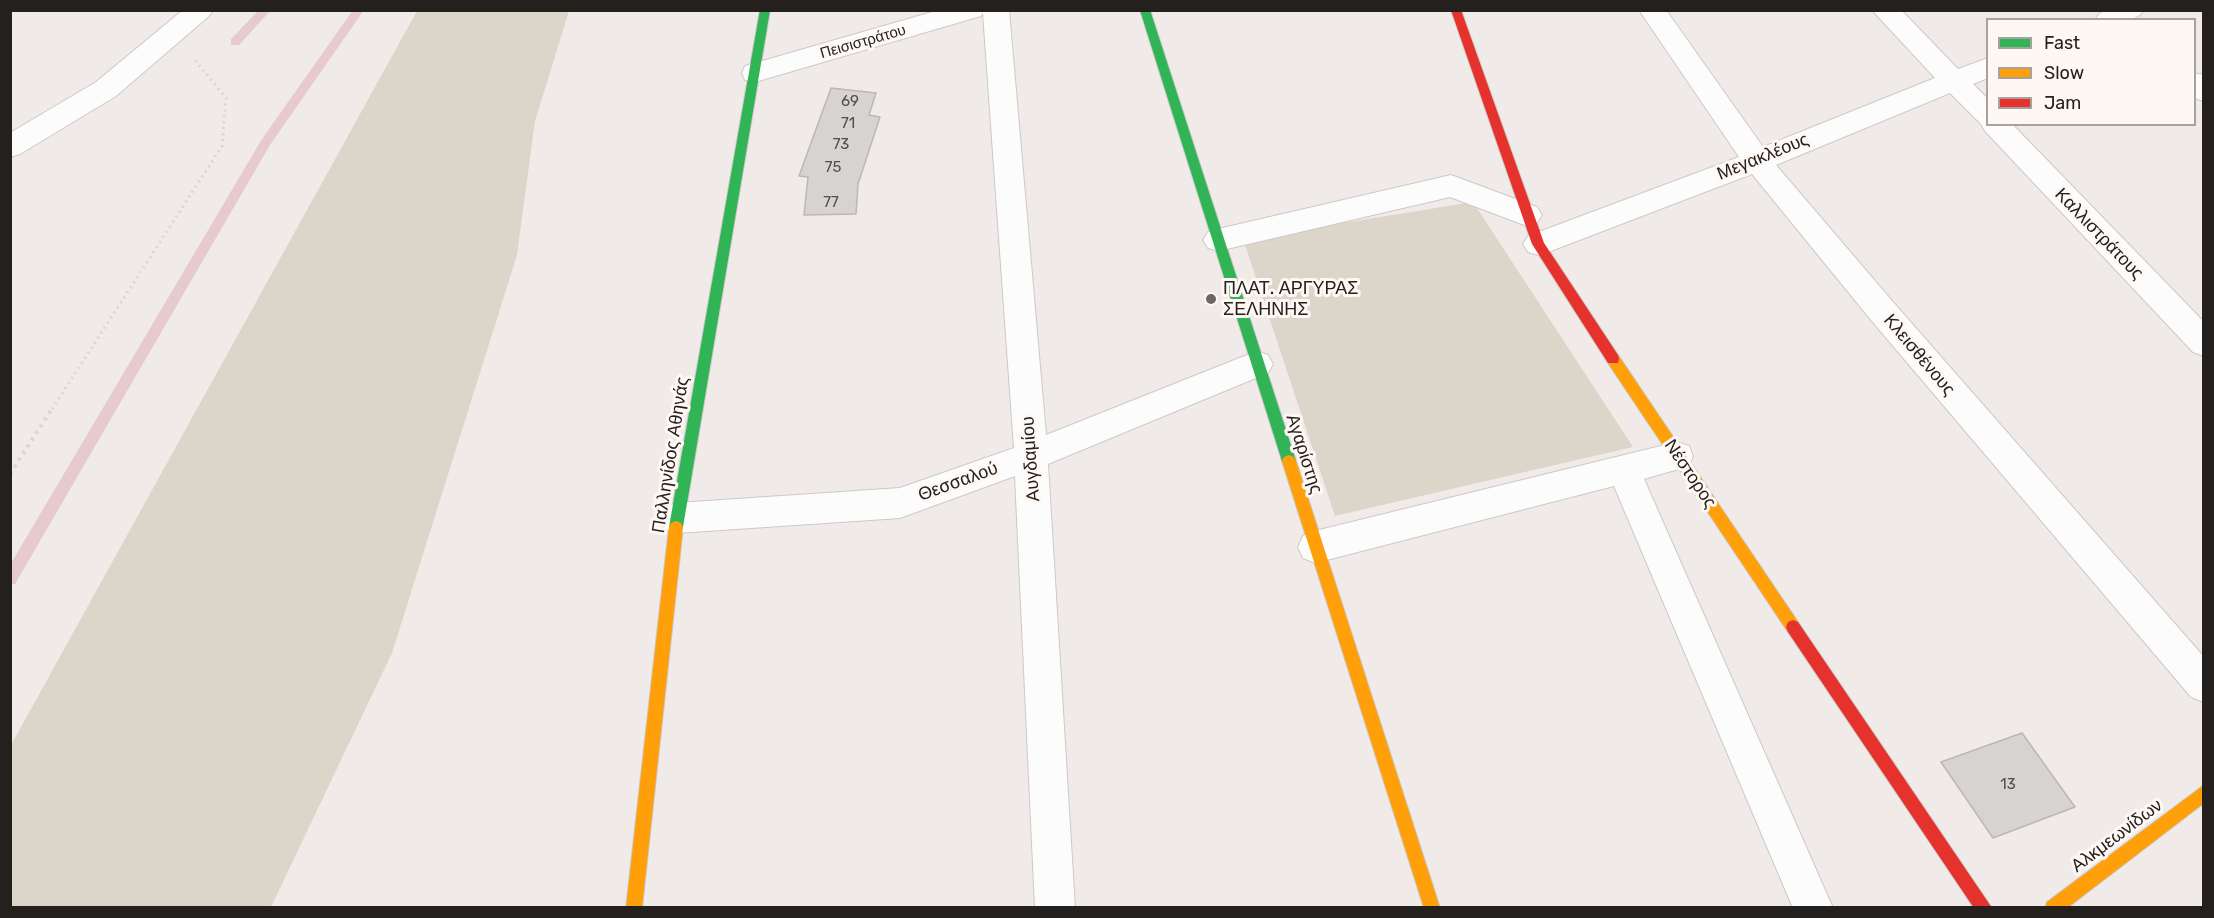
<!DOCTYPE html>
<html>
<head>
<meta charset="utf-8">
<style>
	body { margin:0 }
	#map { position:relative; width:2214px; height:918px; overflow:hidden; background:#f0ebe8; font-family:Rubik,sans-serif }
	canvas { display:block }
	.frame { position:absolute; inset:0; border:12px solid #24201e; pointer-events:none }
	.legend { position:absolute; left:1986px; top:18px; width:210px; height:108px; box-sizing:border-box; background:#fef8f4; border:2px solid #a7a29e; margin:0; padding:8px 10px; list-style:none; font-size:18px; color:#24201e }
	.legend li { display:flex; align-items:center; gap:12px; height:30px }
	.legend b { width:30px; border:2px solid #a7a29e }
</style>
</head>
<body>
<div id="map">
<canvas width="2214" height="918"></canvas>
<div class="frame"></div>
<ul class="legend">
<li><b style="height:8px;background:#30b455"></b>Fast</li>
<li><b style="height:8px;background:#ff9f0a"></b>Slow</li>
<li><b style="height:8px;background:#e5322d"></b>Jam</li>
</ul>
</div>
<script>
const g = document.querySelector('canvas').getContext('2d');
g.lineJoin = 'round';
function fill(path, color) { g.fillStyle = color; g.fill(path, 'evenodd'); }
function trace(path, color, width, dash) { g.strokeStyle = color; g.lineWidth = width; g.lineCap = dash ? 'butt' : 'round'; g.setLineDash(dash || []); g.stroke(path); }
function drawText(font, color, halo, rows, align = 'center') {
  g.font = font + ' Rubik,sans-serif'; g.lineWidth = 6; g.setLineDash([]); g.textBaseline = 'middle'; g.strokeStyle = halo; g.fillStyle = color; for (const [text, x, y, turn = 0] of rows) {
    g.save(); g.translate(x, y); g.rotate((+turn || 0) * Math.PI / 180); g.textAlign = isNaN(turn) ? turn : align; if (halo) g.strokeText(text, 0, 0); g.fillText(text, 0, 0); g.restore();
  }
}
fill(new Path2D(`
	M417 11H569L535 121 517 255 392 653 271 907H11V745Z
	M1473 202 1633 447 1335 516 1243 239Z`), '#dcd6ca');
fill(new Path2D(`
	M259 10H271L239 45H231V39Z
	M353 10H364L270 145 15 584 10 585V565L262 139Z`), '#e6cacd');
const building = new Path2D(`
	M831 88 876 93 869 115 880 117 858 184 856 214 804 215 808 177 799 176Z
	M2022 733 2075 807 1993 838 1941 762Z`);
fill(building, '#d7d3d2');
trace(building, '#bcb7b5', 1.5);
const street = new Path2D(`
	M183 10H213L209 16 116 96 20 154 10 157V133L96 82Z
	M939 10H1009L1046 435 1257 351 1268 355 1273 364 1268 373 1048 464 1075 908H1035L1015 476 900 518 677 533 665 529 660 518 665 507 677 503 900 488 1014 448 983 13 981 16 755 82 745 80 742 73 745 66Z
	M1639 10H1666L1763 147 1935 78 1872 10H1901L1958 69 1988 58V78L1973 84 1988 99V124H2012L2204 322V356L2193 352 1985 131 1981 124 1950 93 1776 165 1893 302 2204 657V702L2191 697 1871 320 1752 174 1548 252 1538 255 1528 252 1523 244 1528 236 1739 157Z
	M2106 10H2144C2135 25 2110 20 2095 20L2099 14Z
	M2194 73 2204 75V101L2194 98Z
	M1451 175 1537 207 1542 215 1537 223 1527 226 1450 197 1218 251 1208 248 1203 240 1208 232 1218 229Z
	M1677 442 1689 446 1693 456 1689 466 1644 479 1833 908H1793L1614 486 1315 563 1303 558 1298 547 1303 536 1315 531Z`);
const fast = new Path2D(`
	M760 10H770L683 527 681 531 676 533 671 531 669 527Z
	M1140 10H1150L1296 461 1294 465 1289 467 1284 465 1282 461Z`);
const slow = new Path2D(`
	M1613 354 1618 355 1798 622 1800 627 1798 632 1793 634 1788 632 1608 363 1607 359 1608 355Z
	M1289 455 1294 457 1296 461 1440 908H1424L1282 461 1284 457Z
	M676 521 681 523 683 527 642 908H626L669 527 671 523Z
	M2204 785V803L2067 908H2045L2047 902Z`);
const jam = new Path2D(`
	M1451 10H1461L1544 243 1618 355 1619 359 1618 363H1608L1532 244Z
	M1793 620 1798 622 1992 908H1974L1788 632 1786 627 1788 622Z`);
trace(street, '#cdc9c7', 2);
trace(fast, '#cdc9c7', 2);
trace(slow, '#cdc9c7', 2);
trace(jam, '#cdc9c7', 2);
trace(new Path2D(`
	M52 409 222 146 226 98 194 59`), '#d8d7d6', 3, [2, 4]);
trace(new Path2D(`
	M10 474 53 407`), '#d8d7d6', 4, [3, 5]);
fill(street, '#fdfcfc');
fill(fast, '#30b455');
fill(slow, '#ff9f0a');
fill(jam, '#e5322d');
for (const [x, y, r, color] of [
	[1211,299,6,"#6b6765"]
]) { const dot = new Path2D(); dot.arc(x, y, r, 0, 2 * Math.PI); g.fillStyle = color; g.fill(dot); trace(dot, '#fef8f4', 2); }
drawText('15px', '#24201e', '#fef8f4', [
	["Πεισιστράτου",863,42,-16]
]);
drawText('15px', '#524e4d', null, [
	["69",850,102],
	["71",848,124],
	["73",841,145],
	["75",833,168],
	["77",831,203],
	["13",2008,785]
]);
drawText('18px', '#24201e', '#fef8f4', [
	["Μεγακλέους",1763,157,-22],
	["Καλλιστράτους",2099,234,46],
	["Κλεισθένους",1919,355,50],
	["Αγαρίστης",1304,454,72],
	["Παλληνίδος Αθηνάς",671,455,-81],
	["Αυγδαμίου",1031,459,-94],
	["Νέστορος",1690,474,56],
	["Θεσσαλού",958,482,-20],
	["Αλκμεωνίδων",2117,836,-37]
]);
drawText('18px', '#24201e', '#fef8f4', [
	["ΠΛΑΤ. ΑΡΓΥΡΑΣ",1223,289],
	["ΣΕΛΗΝΗΣ",1223,310]
], 'left');
</script>
</body>
</html>
